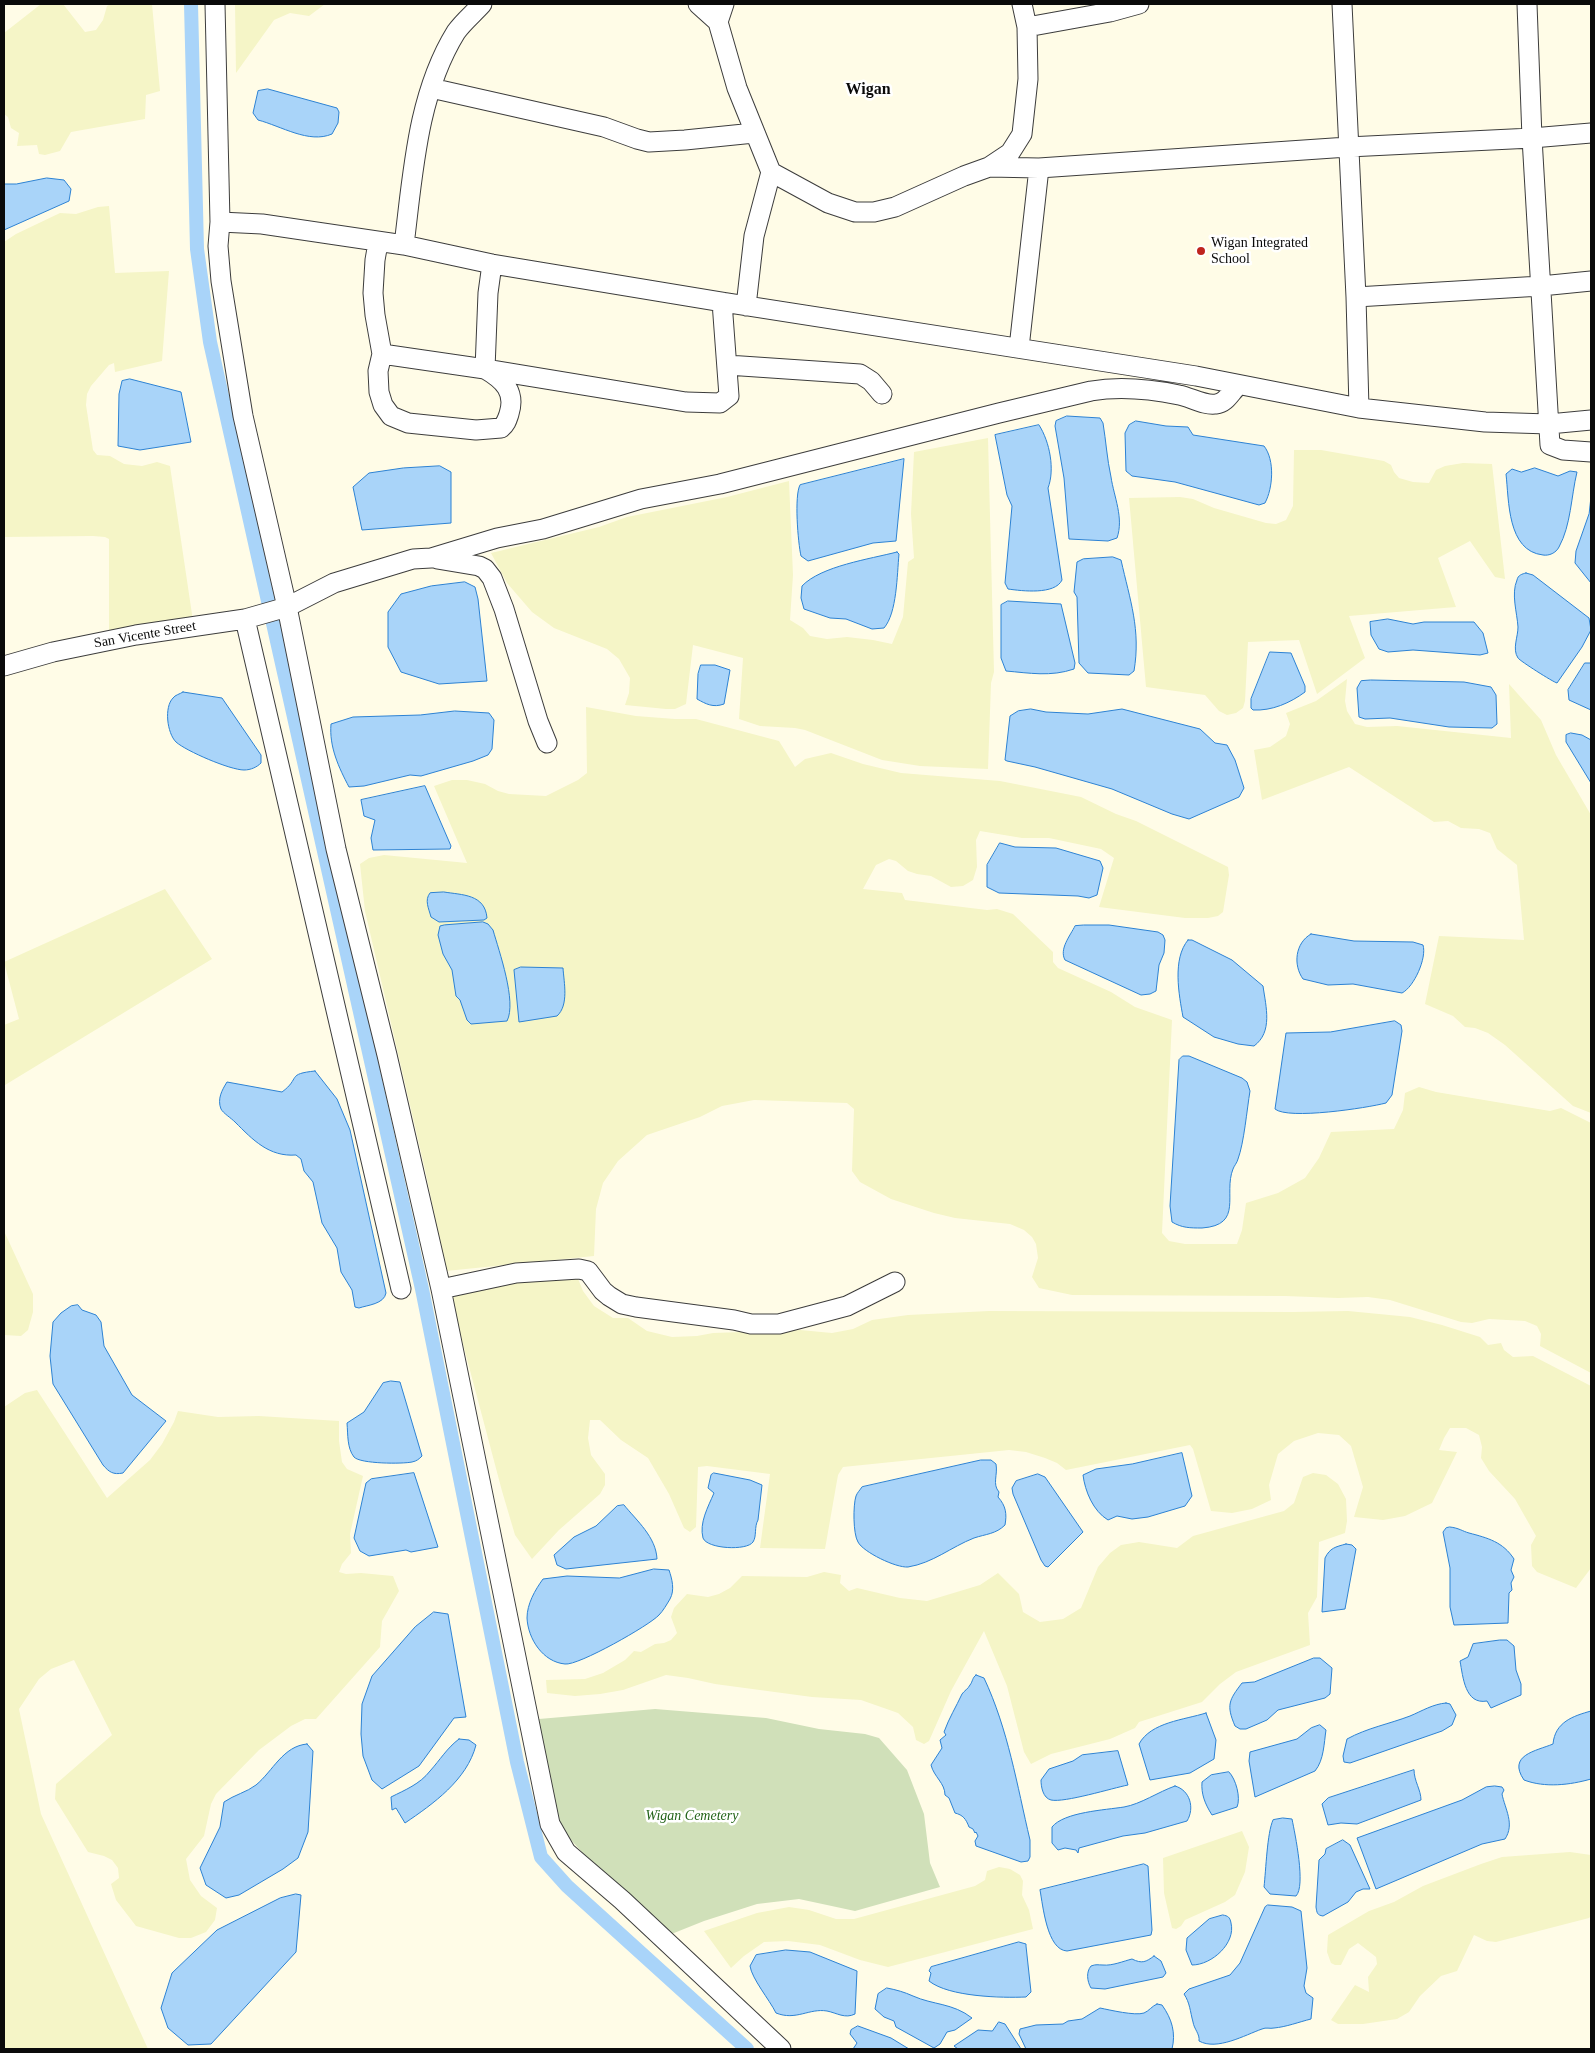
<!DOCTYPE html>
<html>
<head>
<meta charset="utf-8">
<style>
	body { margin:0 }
	#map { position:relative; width:1595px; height:2053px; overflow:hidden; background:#fffce7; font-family:Georgia,serif }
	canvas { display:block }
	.frame { position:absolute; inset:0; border:5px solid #0a0a0a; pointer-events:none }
</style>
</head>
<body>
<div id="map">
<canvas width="1595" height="2053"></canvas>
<div class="frame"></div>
</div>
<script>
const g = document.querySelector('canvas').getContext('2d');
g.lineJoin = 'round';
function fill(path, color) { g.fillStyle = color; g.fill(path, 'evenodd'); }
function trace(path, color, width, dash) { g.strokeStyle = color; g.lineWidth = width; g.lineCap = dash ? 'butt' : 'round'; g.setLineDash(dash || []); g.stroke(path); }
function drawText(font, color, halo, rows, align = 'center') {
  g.font = font + ' Georgia,serif'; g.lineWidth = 5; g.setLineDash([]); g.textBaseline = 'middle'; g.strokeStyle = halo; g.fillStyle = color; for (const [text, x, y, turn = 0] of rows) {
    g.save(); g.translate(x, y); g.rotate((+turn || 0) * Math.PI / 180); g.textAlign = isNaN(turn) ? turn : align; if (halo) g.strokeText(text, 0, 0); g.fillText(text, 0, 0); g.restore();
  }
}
fill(new Path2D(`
	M41 4H63L85 32 96 30 103 20 107 6 111 4H152L160 91 146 95 145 119 71 132 60 151 45 155 39 154 37 145 17 146 19 133 11 128 8 117 4 114V33Z
	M235 4H325L309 16 290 13 274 20 236 73Z
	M109 206 115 273 169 271 162 361 115 372 114 363 109 365 91 386 87 394 86 405 93 450 97 455 110 456 124 464 142 466 157 462 170 466 193 621 109 632V539L105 537 93 536 4 537V242L16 234 60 213 76 214 98 207Z
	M988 438 994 672 991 683 988 769 920 766 882 760 805 730 795 728 760 726 739 719 743 658 693 645 686 704 675 709H666L625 705 629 693 630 678 619 659 607 649 554 628 532 612 507 583 491 553 599 527 627 517 727 497 789 481 793 575 790 620 803 628 810 636 827 639 847 637 873 640 892 644 903 617 908 562 914 558 911 514 914 452Z
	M1294 450H1321L1384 461 1391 465 1394 472 1399 478 1413 482 1429 483 1436 470 1445 466 1463 463 1492 464 1505 579 1495 577 1470 541 1438 558 1456 607 1349 616 1365 658 1317 694 1299 640 1248 642 1245 701 1243 708 1236 713 1227 715 1219 711 1205 695 1146 687 1129 498 1180 497 1193 499 1214 508 1266 523 1276 524 1286 520 1293 506Z
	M1347 679 1345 701 1347 711 1355 724 1367 727 1397 726 1511 738 1509 684 1541 720 1556 755 1591 815V1113L1573 1106 1505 1045 1488 1033 1475 1028 1465 1027 1453 1016 1425 1004 1439 936 1524 940 1517 865 1497 849 1490 833 1479 829 1461 828 1448 821 1434 822 1349 767 1262 800 1254 750 1270 747 1286 736 1290 724 1286 713 1316 701Z
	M586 707 636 716 675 719H696L779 741 795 767 805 759 831 753 863 764 901 773 1000 781 1081 797 1116 814 1136 821 1228 867 1229 875 1223 912 1218 916 1208 918H1185L1099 907 1114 858 1101 849 1049 838H1022L980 831 976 840 977 867 973 880 963 886 951 887 931 876 917 874 908 871 896 861 889 859 876 865 863 889 902 893 905 900 987 910 997 909 1013 914 1053 952V962L1058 968 1111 992 1135 1007 1172 1020 1162 1233 1169 1241 1185 1244H1237L1242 1230 1246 1203 1278 1193 1305 1178 1319 1158 1331 1132 1394 1129 1403 1110 1405 1093 1419 1087 1436 1092 1550 1111 1561 1108 1591 1123V1373L1540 1346 1541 1334 1537 1326 1525 1321 1489 1319 1472 1323 1461 1322 1390 1300 1368 1297 1338 1298 1285 1296 1072 1295 1039 1288 1032 1277 1038 1258 1036 1244 1032 1237 1024 1230 1010 1224 955 1218 934 1213 891 1199 860 1182 852 1171 854 1109 847 1103 754 1100 722 1106 700 1117 647 1135 618 1161 603 1183 596 1209 594 1256 446 1271 426 1174 365 911 360 864 369 858 384 855 467 863 434 786 452 780H467L485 784 498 791 509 794 546 796 578 780 587 773Z
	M165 889 212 959 5 1085 4 1025 19 1019 4 962Z
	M4 1231 33 1294V1312L28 1330 21 1336 4 1335Z
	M576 1274 583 1291 594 1306 613 1318H628L647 1331 672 1337 697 1336 713 1333 800 1330 832 1333 853 1329 872 1320 908 1315 989 1311 1292 1312 1348 1311 1410 1317 1442 1325 1480 1337 1488 1345 1501 1343 1504 1350 1513 1357 1533 1356 1591 1386V1568L1576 1588 1537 1572 1532 1566 1531 1545 1536 1536 1515 1499 1489 1471 1481 1458 1482 1447 1479 1435 1466 1428H1450L1444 1438 1439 1450 1457 1452 1432 1503 1405 1516 1383 1520 1354 1517 1363 1487 1351 1446 1339 1435 1318 1433 1294 1441 1278 1454 1269 1485 1271 1500 1252 1509 1232 1513 1211 1511 1193 1449 1190 1445 1066 1470 1057 1463 1045 1458 1026 1452 1009 1450 843 1467 838 1475 825 1549 760 1548 770 1474 707 1466 698 1467 696 1527 690 1532 684 1528 669 1494 648 1458 621 1440 600 1420H590L588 1438 591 1455 605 1474V1485L600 1494 559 1530 532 1559 515 1535 502 1491 450 1295 536 1277Z
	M37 1390 107 1498 150 1460 162 1444 174 1422 178 1411 218 1417 259 1416 339 1421V1441L342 1462 347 1469 363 1476 350 1534 351 1553 342 1564 339 1572 346 1574 361 1573 393 1576 399 1591 382 1621 380 1647 316 1719H305L291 1726 259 1750 216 1794 211 1804 204 1836 186 1859 190 1880 201 1896 217 1908 215 1920 206 1932 191 1938H179L136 1926 116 1900 111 1884 119 1878 118 1868 112 1860 104 1856 88 1852 55 1799 56 1784 112 1735 74 1660 51 1669 39 1679 19 1709 41 1814 148 2049H4V1407L25 1393Z
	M1313 1473 1326 1475 1338 1484 1346 1499 1347 1521 1345 1533 1319 1542 1317 1597 1308 1613 1310 1645 1236 1672 1220 1684 1202 1702 1139 1722 1135 1728 1110 1739 1051 1754 1031 1764 1024 1752 1007 1686 984 1631 951 1691 929 1741 924 1744 916 1740 913 1727 898 1713 861 1700 812 1697 715 1684 688 1678 666 1675 623 1690 600 1694 575 1696 547 1693 546 1680 585 1679 603 1673 625 1660 634 1651 641 1652 655 1644 664 1643 671 1640 677 1633 671 1617 674 1608 687 1594 708 1597 719 1594 730 1588 742 1576 807 1577 824 1572 841 1575 840 1583 849 1591 857 1588 900 1598 927 1601 980 1585 998 1573 1019 1594 1023 1612 1040 1622 1063 1619 1081 1608 1098 1567 1110 1553 1121 1545 1139 1542 1177 1548 1193 1536 1284 1511 1294 1503 1303 1477Z
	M1242 1831 1249 1847 1245 1872 1235 1895 1225 1902 1185 1920 1181 1926 1176 1929 1172 1928 1164 1893 1163 1858Z
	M1570 1852 1591 1855V1916L1589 1918 1496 1942 1487 1941 1474 1935 1457 1971 1441 1976 1420 1996 1409 2012 1397 2019 1363 2024H1338L1331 2020 1355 1985 1369 1992 1368 1977 1377 1964 1376 1957 1358 1943 1349 1949 1341 1965H1335L1331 1963 1327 1952 1328 1935 1369 1911 1394 1902 1423 1886 1481 1864 1502 1857Z
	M999 1867 1010 1869 1020 1875 1023 1881 1022 1895 1029 1910 1033 1929 888 1967 860 1960 820 1945 788 1941 764 1942 744 1956 731 1968 704 1931 757 1913 789 1907 809 1910 836 1919H854L975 1886 985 1880 987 1871Z`), '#f5f5c7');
fill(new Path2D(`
	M655 1709 766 1718 819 1729 865 1734 879 1738 907 1770 924 1814 930 1863 940 1887 855 1911 799 1899 757 1904 704 1921 669 1935 603 1875 561 1829 548 1791 539 1719Z`), '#d0e0b9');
const water = new Path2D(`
	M268 89 337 108 339 112 338 123 332 134C309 144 281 126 258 120L253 113 258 91Z
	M47 178 64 180 71 189 69 201 4 230V184H16Z
	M130 379 181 392 191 442 140 450 118 446 119 394 122 381Z
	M1067 416 1100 418 1103 423C1106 441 1107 459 1111 477 1114 497 1124 518 1117 538L1108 541 1069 539 1064 478 1055 426 1056 421Z
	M1136 421 1166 426 1188 427 1193 435 1264 446C1275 460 1273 488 1265 503L1259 505 1175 482 1132 476 1126 471 1125 433 1129 425Z
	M1039 425C1050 442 1055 470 1048 488L1062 580C1055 595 1022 591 1008 589L1005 583 1012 506 1007 495 995 435Z
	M904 459 896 541 873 543 808 561 801 556C798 543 794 495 800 485Z
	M440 466 451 472V523L362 530 353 487 369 473 403 468Z
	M1535 468 1558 476 1570 471 1577 472C1571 497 1571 525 1559 547 1556 553 1549 556 1543 555 1507 551 1509 500 1506 474L1512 469 1521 472Z
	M1591 497V583L1575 563 1576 551 1589 514Z
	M897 552 899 554C897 575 897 613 884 628L872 629 846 619 830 618 804 609 801 598 802 586C821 566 870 559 897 552Z
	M1113 557 1121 560C1130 600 1141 630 1134 671L1129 675 1088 673 1079 663 1077 597 1074 592 1077 562 1083 559Z
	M1526 573 1533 575 1589 618 1591 630 1582 647 1557 683C1553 682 1520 661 1518 658 1512 649 1518 637 1518 627 1517 612 1511 594 1517 580 1518 575 1522 574 1526 573Z
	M465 582 475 587 478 599 487 681 439 684 401 672 388 647V612L401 594 431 586Z
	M1008 601 1061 604 1075 663 1074 669C1051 677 1029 673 1006 671L1001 658V605Z
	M1388 619 1413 624 1424 622H1474L1483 633 1488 653 1480 655 1413 650 1388 652 1379 649 1371 635 1370 622Z
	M1270 652 1291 653 1305 686V692C1290 703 1272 711 1253 710L1251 708V699Z
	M1585 663H1591V710L1569 700 1568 690Z
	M701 665H715L730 670 724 704C713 708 706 704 697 699L698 674Z
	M1371 680 1464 682 1491 687 1496 695 1497 724 1492 728 1449 727 1390 718 1365 719 1359 717 1357 688 1361 681Z
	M183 692 222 698 261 755V763C257 767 251 770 244 770 230 770 186 751 176 742 167 733 164 707 173 698 175 695 180 694 183 692Z
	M1031 709 1046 712 1088 714 1122 709 1200 729 1215 743 1227 745 1235 760 1244 788 1239 797 1189 819 1172 814 1112 789 1035 767 1007 761 1005 760 1010 716 1018 711Z
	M455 711 489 713 494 720 492 749 488 755 473 761 421 776 410 775 364 786 349 787C339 768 329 747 331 724L353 717 420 715Z
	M1571 733 1582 735 1591 740V783L1566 742V735Z
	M425 786 451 846 450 849 373 850 371 838 375 820 364 816 361 800Z
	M1000 843 1015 847 1056 848 1100 861 1103 868 1097 895 1089 898 1078 896 999 893 987 887V865Z
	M444 892C462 895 485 894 487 918L484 920 439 922 431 917C429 909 424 900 430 893Z
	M483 922 488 924 493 930C499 951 517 1002 507 1021L471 1024 467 1020 460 1000 456 996 452 970 443 954 438 935 440 926 444 925Z
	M1084 925H1109L1158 932 1163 935 1165 940 1164 953 1159 965 1156 991 1150 994 1141 995 1065 960C1059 949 1070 936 1075 926Z
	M1311 934 1354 941 1413 942 1423 945C1427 958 1414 987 1402 993L1353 984 1328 985 1303 979C1293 965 1295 943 1311 934Z
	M1188 940H1192L1232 960 1263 986C1266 1007 1273 1032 1254 1046L1238 1044 1214 1037 1183 1017C1179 995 1172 959 1188 940Z
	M521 967 563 968C564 983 569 1005 557 1016L519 1022 514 970Z
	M1395 1021 1401 1025 1402 1031 1392 1095 1386 1103C1367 1108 1288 1120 1275 1109L1286 1033 1330 1032Z
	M1183 1056H1189L1242 1078 1247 1082 1250 1091C1247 1109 1244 1143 1238 1159 1237 1163 1234 1166 1233 1169 1223 1194 1244 1225 1202 1228 1190 1228 1182 1228 1172 1222L1170 1206 1179 1060Z
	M315 1071 337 1099 350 1130 386 1293C384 1304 368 1305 359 1308L355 1307 352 1290 341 1272 337 1248 322 1223 313 1182 304 1171 301 1159 296 1155C269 1157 253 1140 235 1122 231 1118 223 1113 221 1109 217 1099 222 1090 227 1082L282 1092C301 1078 286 1074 315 1071Z
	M78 1305 82 1310 96 1315 101 1322 104 1346 132 1395 166 1421 123 1473C113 1475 109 1472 103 1465L53 1384 50 1356 53 1322 61 1313 71 1306Z
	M391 1381 400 1382 422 1456C419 1459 417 1461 412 1462 403 1464 360 1464 354 1457 347 1448 348 1435 347 1423L364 1412 383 1383Z
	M1182 1453 1192 1496 1185 1506 1148 1517 1132 1519 1117 1516 1108 1520C1093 1511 1085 1491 1083 1475L1096 1469 1132 1464Z
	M981 1460H991L996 1464C998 1475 992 1484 999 1492L998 1497C1006 1506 1007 1514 1005 1525 996 1534 986 1534 974 1538 951 1547 933 1563 908 1567 896 1568 863 1552 858 1542 853 1534 853 1505 856 1496 857 1493 860 1490 862 1487Z
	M414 1473 438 1547 411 1552 406 1550 369 1556 360 1551 354 1538 366 1483 371 1479Z
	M714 1473 750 1480 762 1485 758 1520C754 1527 757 1536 753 1542 747 1551 707 1549 703 1538 699 1523 708 1507 714 1493L708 1488 711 1475Z
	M1038 1474 1045 1477 1083 1532 1048 1567 1045 1566 1041 1560 1013 1494 1012 1488 1016 1481Z
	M624 1505C637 1521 656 1537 657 1559L566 1569 557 1565 554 1555 574 1537 596 1526 617 1506Z
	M1450 1527C1459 1528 1462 1531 1469 1533 1488 1538 1503 1542 1514 1559L1511 1570 1514 1577 1511 1583 1512 1590 1509 1593 1508 1623 1454 1625 1450 1607V1568L1443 1532 1446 1528Z
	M1346 1544 1352 1545 1356 1549 1345 1609 1322 1612 1325 1558C1330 1548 1335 1547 1346 1544Z
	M654 1569 669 1570C672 1579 675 1590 670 1599 667 1604 663 1611 659 1615 650 1625 578 1666 565 1664 543 1662 528 1639 527 1618 527 1604 535 1590 543 1579L567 1576 619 1578Z
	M434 1612 448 1614 466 1717 454 1718 419 1766 382 1789 372 1780 363 1756 361 1734 362 1704 372 1676 415 1627Z
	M1500 1640H1507L1514 1646 1516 1670 1521 1684V1695L1491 1708 1487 1701C1465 1705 1463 1677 1460 1661L1468 1657 1473 1644Z
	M1314 1658H1320L1332 1668 1330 1694 1325 1698 1278 1710 1267 1720 1246 1729H1240L1235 1726C1226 1705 1229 1700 1242 1683L1254 1682Z
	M976 1675 984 1678C1008 1729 1017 1785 1030 1840V1857L1028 1861 1021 1862 976 1846 975 1841 978 1836 976 1832 975 1833 973 1829 969 1827C966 1819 963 1815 955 1813L949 1798 945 1795C945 1783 934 1777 931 1765L942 1748 940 1740 946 1735 944 1732C949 1718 956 1707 962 1694 964 1691 968 1689 970 1685 973 1681 972 1678 976 1675Z
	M1446 1703 1450 1704 1456 1715 1452 1725 1442 1731 1350 1763 1344 1762 1343 1756 1347 1739C1367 1728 1389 1724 1410 1716 1422 1711 1433 1704 1446 1703Z
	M1591 1711V1779C1570 1785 1545 1788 1524 1780 1507 1755 1536 1751 1553 1744 1555 1722 1573 1716 1591 1711Z
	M1206 1713 1216 1740 1214 1759 1190 1773 1150 1780 1139 1744C1151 1722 1184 1720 1206 1713Z
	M1320 1725 1326 1730C1324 1743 1324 1760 1315 1771L1255 1797 1249 1761 1250 1752 1297 1739 1311 1728Z
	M459 1739 469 1740 476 1745C467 1780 433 1804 405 1823L396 1808 392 1810 391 1797C405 1790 420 1784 430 1771 440 1760 447 1748 459 1739Z
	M307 1744 313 1751 308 1832 298 1858 283 1869 239 1895 226 1898 206 1885 200 1868 220 1827 224 1802C234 1795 247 1792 256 1785 273 1771 283 1746 307 1744Z
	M1118 1751 1128 1785C1113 1788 1064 1803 1051 1800 1043 1798 1041 1787 1041 1780L1049 1769 1073 1761 1082 1755Z
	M1414 1770C1414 1781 1421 1790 1421 1800L1357 1824 1341 1823 1328 1825 1322 1804 1328 1798Z
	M1229 1772C1236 1779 1241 1798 1237 1807L1212 1815C1205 1804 1201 1794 1202 1782L1211 1775Z
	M1175 1786C1190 1790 1195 1808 1187 1821L1145 1833 1123 1836 1079 1848 1078 1853 1076 1850 1065 1848 1058 1850 1052 1843V1827C1064 1812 1105 1810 1124 1807 1141 1804 1158 1792 1175 1786Z
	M1495 1786 1502 1787 1504 1790 1502 1794C1505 1809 1515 1824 1505 1839L1482 1844 1376 1889 1357 1838 1462 1800 1486 1787Z
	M1283 1818 1292 1819C1295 1834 1306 1886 1296 1896L1270 1894 1264 1887C1266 1870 1267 1833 1273 1820Z
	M1343 1840 1350 1845 1370 1889H1363L1356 1892 1348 1902 1323 1916C1317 1915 1317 1913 1316 1907L1319 1860 1325 1854 1326 1849Z
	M1144 1864 1148 1866 1152 1930 1151 1935 1067 1951C1047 1950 1043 1906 1040 1890Z
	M296 1894 301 1895 296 1952 211 2044 188 2045 168 2028 161 2008 172 1973 217 1930 280 1898Z
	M1268 1905 1292 1907 1301 1911 1307 1968 1304 1986 1306 1993 1313 1998 1311 2019C1299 2022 1286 2027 1274 2028 1270 2029 1266 2027 1262 2029 1245 2035 1217 2051 1199 2041 1200 2034 1194 2029 1193 2022 1190 2011 1190 2003 1184 1994L1189 1989 1230 1975 1240 1963 1265 1907Z
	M1223 1915C1228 1916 1230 1917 1231 1923 1236 1943 1212 1965 1192 1965L1186 1950 1187 1938 1209 1919Z
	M1019 1942 1026 1944V1946L1031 1992 1026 1997C1002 1998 949 1997 929 1981L931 1973 929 1971 931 1967Z
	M786 1950 810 1952 857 1971 855 2014C845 2019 837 2013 827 2011 809 2008 796 2021 776 2013 769 1999 752 1979 750 1966L756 1955Z
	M1154 1956 1161 1961 1166 1973 1163 1977 1105 1989 1091 1988C1087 1981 1086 1972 1091 1966 1096 1964 1098 1965 1103 1965 1112 1966 1124 1961 1132 1959 1142 1964 1146 1962 1154 1956Z
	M887 1988C897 1990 904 1992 913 1996 933 2005 953 2003 972 2018L955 2030 947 2032 940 2044 934 2048 896 2027 894 2021 884 2017 875 2009 878 1994Z
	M1157 2004 1162 2005C1172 2019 1176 2033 1172 2049H1026L1019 2034 1020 2029 1036 2025 1063 2024 1068 2021 1082 2019 1100 2008C1110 2010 1135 2016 1144 2013 1149 2011 1152 2006 1157 2004Z
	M999 2022 1005 2024 1021 2049H958L954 2046 978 2030 992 2031Z
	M858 2026 891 2038 909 2049H853L857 2043 850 2034 851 2030Z`);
fill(water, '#a9d4f9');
trace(water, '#2d82d3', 1);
trace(new Path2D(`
	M191 4 197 249 210 342 422 1289 517 1762 541 1857 567 1886 747 2049`), '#a9d4f9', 14);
const minor = new Path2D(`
	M215 4 220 222 218 246 221 281 243 416 287 607 336 849 387 1055 441 1289 550 1824 566 1852 622 1900 781 2049
	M698 4 718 22
	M724 4 718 22 737 88 771 172 828 203 855 212H874L895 207 964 176 989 167 1010 153 1022 134 1028 79 1027 27 1022 4
	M1342 4 1356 297 1359 408
	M1527 4 1532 138 1550 445 1563 450 1591 452
	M1027 27 1110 12 1139 4
	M431 88 604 127 637 139 649 142 685 140 754 133
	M989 167 1039 168 1348 147 1532 138 1591 133
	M220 222 262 224 404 245 492 264 722 302 1196 376 1359 408 1485 422 1549 424 1591 420
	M378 243 375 260 373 293 375 315 382 354 378 371 379 392 383 405 391 416 408 423 476 430 501 428C506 424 507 420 509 414 516 392 504 380 485 369
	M404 245C413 174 417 95 456 32 463 22 474 13 482 4
	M1356 297 1541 286 1591 281
	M746 306 754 236 771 172
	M1019 348 1039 168
	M382 354 485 369 686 402 720 403 729 396 722 302
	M727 365 860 374 871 381 882 394
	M485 369 488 293 492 264
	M437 559 479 566 485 569 492 578 504 609 538 721 547 743
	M245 619 401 1289
	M4 666 53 652 136 635 245 619 287 607 334 583 413 559 431 558 497 538 543 529 641 499 720 484 999 413 1091 391C1120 386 1150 389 1179 395 1190 397 1205 406 1216 404 1227 403 1231 391 1239 385
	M441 1289 516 1273 579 1269 588 1271 603 1291 609 1296 622 1304 636 1307 734 1320 751 1324H779L847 1306 895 1282`);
trace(minor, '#3d3d3d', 21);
trace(minor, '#fff', 19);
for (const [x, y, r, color] of [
	[1201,251,5,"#bf241d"]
]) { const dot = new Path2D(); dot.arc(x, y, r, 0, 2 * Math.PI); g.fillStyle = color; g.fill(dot); trace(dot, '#fff', 2); }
drawText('14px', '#0a0a0a', '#fff', [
	["Wigan Integrated",1211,243],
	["School",1211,259]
], 'left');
drawText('14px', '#0a0a0a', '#fff', [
	["San Vicente Street",145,635,-10]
]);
drawText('italic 14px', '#226319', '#fff', [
	["Wigan Cemetery",692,1816]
]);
drawText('bold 16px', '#0a0a0a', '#fff', [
	["Wigan",868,90]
]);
</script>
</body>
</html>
